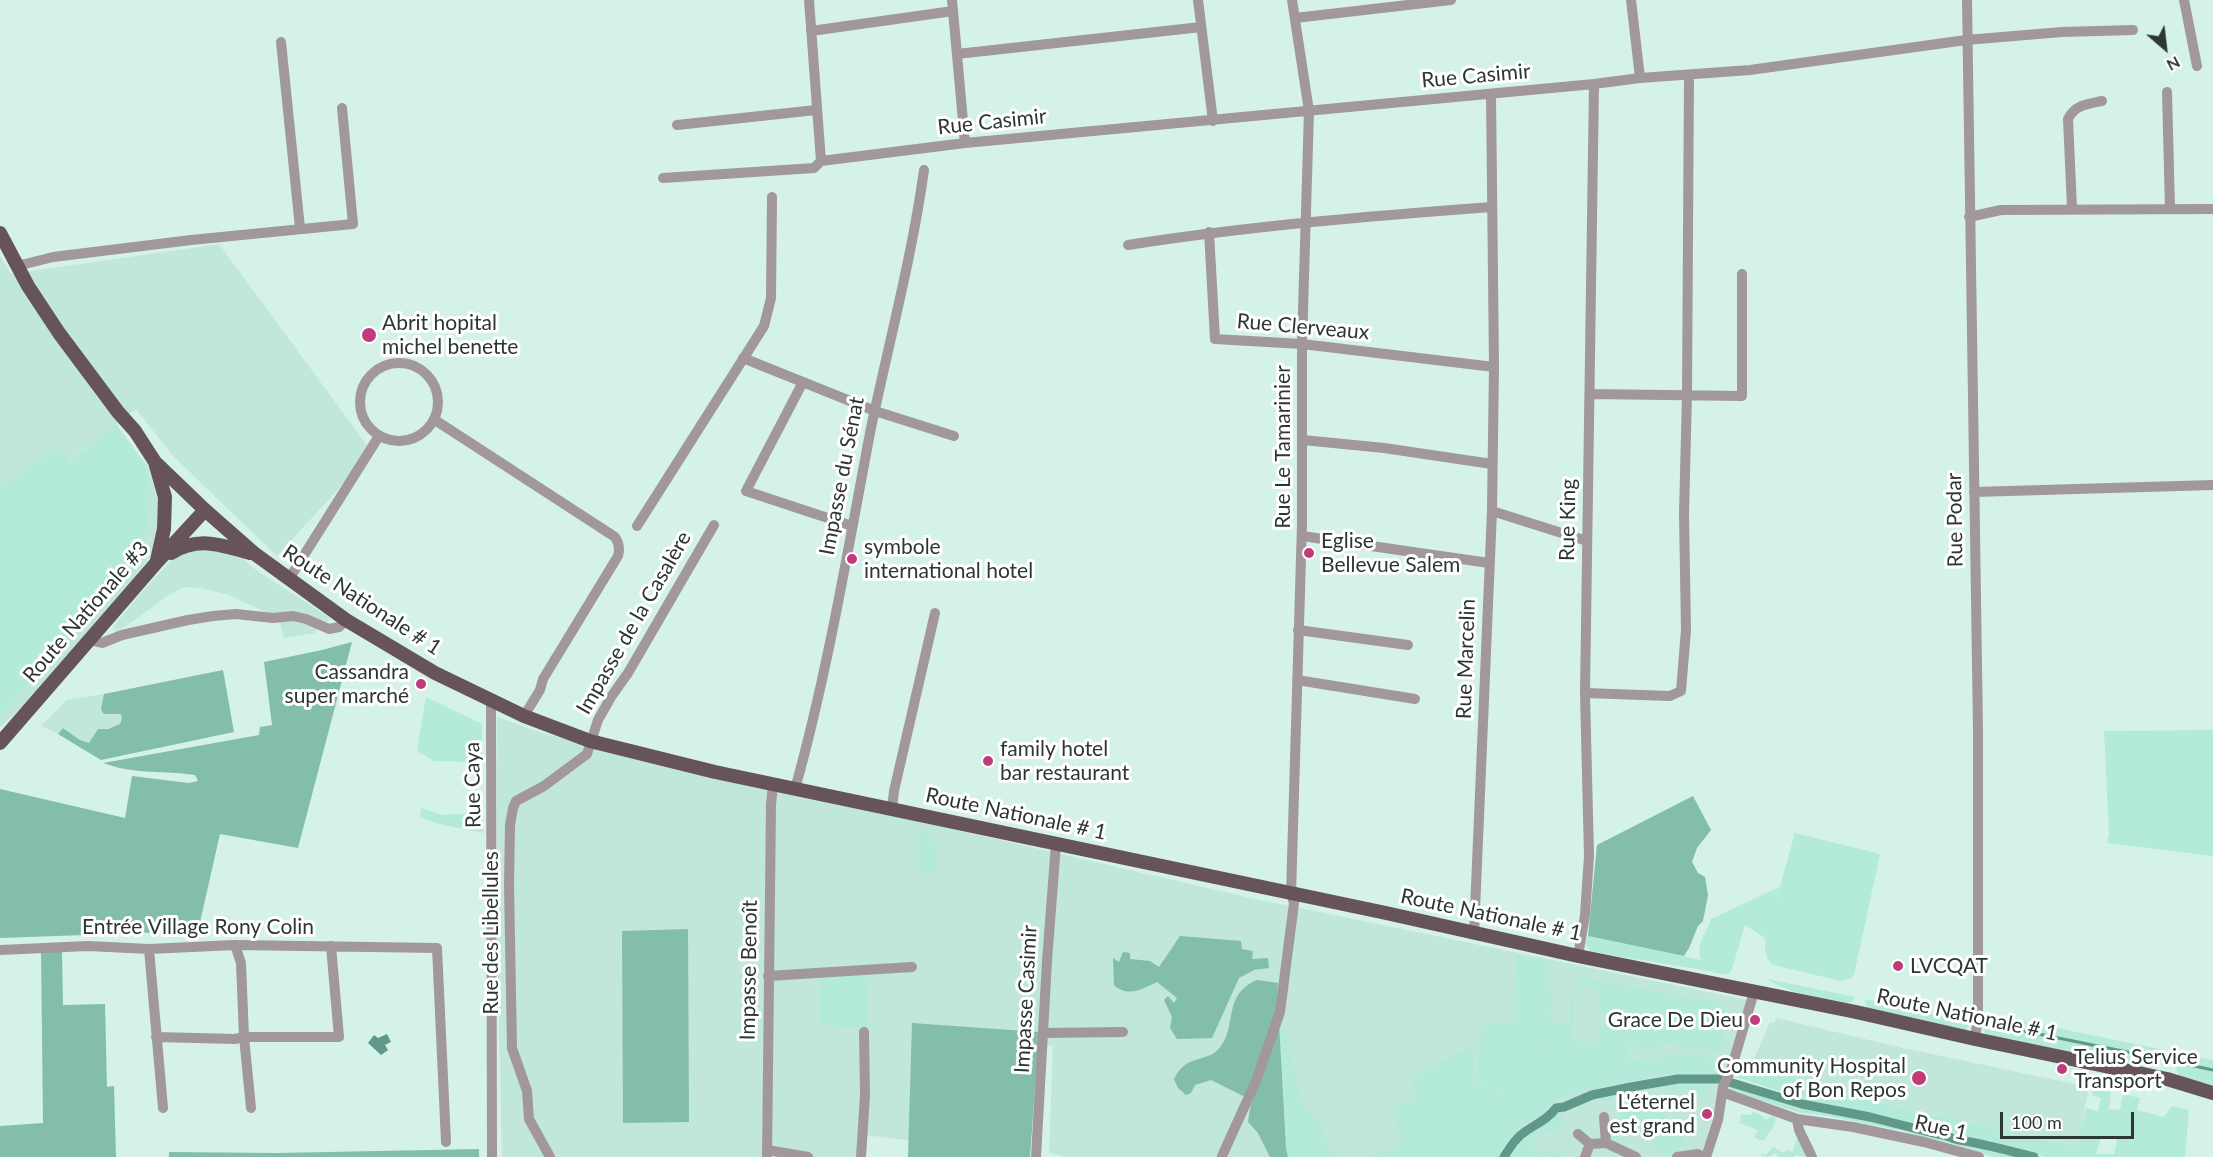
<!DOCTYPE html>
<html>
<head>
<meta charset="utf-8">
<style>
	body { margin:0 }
	#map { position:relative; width:2213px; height:1157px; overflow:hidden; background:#d5f2e9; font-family:Lato,sans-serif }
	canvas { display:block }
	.north { position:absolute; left:2135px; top:18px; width:60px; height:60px; -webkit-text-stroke:4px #fff; paint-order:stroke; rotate:152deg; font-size:16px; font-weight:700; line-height:24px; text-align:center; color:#2c3734 }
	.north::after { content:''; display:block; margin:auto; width:21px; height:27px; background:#2c3734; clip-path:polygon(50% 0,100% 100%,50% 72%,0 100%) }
	.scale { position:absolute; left:2000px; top:1112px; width:134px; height:27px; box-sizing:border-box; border:3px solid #2c3734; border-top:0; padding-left:8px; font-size:18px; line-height:21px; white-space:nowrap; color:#2c3734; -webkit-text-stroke:4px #fff; paint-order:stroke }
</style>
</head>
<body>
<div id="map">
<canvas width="2213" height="1157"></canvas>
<div class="north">N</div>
<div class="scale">100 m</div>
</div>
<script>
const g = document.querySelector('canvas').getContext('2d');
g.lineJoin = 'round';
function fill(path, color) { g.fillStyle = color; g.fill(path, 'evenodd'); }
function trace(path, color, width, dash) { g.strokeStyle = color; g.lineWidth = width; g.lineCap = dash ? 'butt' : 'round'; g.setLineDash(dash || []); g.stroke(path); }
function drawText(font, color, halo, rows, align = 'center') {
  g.font = font + ' Lato,sans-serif'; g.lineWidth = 6; g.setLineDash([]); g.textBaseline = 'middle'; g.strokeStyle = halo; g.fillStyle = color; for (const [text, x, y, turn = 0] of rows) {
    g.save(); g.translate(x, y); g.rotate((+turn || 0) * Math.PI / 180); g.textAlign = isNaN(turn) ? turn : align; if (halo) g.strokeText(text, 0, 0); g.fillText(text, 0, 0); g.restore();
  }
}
fill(new Path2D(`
	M219 244 372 452 277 556 173 456 136 409 68 461 57 446 0 486V256L11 274Z
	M144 462 150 468 159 493 157 538 146 563 24 705 0 727V717L112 588 124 570 150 511V485Z
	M188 548 233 550 256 570 330 618 328 622H320L315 633 284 638 278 615 267 613 229 595 200 588 190 587 182 588 169 595 139 617 116 632 113 627 140 594 174 557Z
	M104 694V701L121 714 122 719 120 724 114 727 101 729 90 743 80 740 64 728 58 734 41 726 67 700Z
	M497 717 539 732 714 778 888 814 1246 897 1747 1000 1729 1068 1701 1155 1688 1157H1067L1049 1153 1053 1046 1026 1039 915 1141 864 1135 863 1157H779L764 1153 763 1157H502L497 944Z
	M1776 1018 1903 1048 2089 1087 2077 1146 1837 1093V1088L1750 1068 1770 1022 1775 1023Z`), '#c1e6da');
fill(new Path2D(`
	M116 424 144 462 150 485V511L142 546 112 588 0 717V486L57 446 69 461Z
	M426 697 482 724V762L434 761 417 751Z
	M2213 730V856L2107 843 2109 833 2104 731Z
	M421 808 443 815 483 812V833L439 824 420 817Z
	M922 831C938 838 937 857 936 872L918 874 919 832Z
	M1795 833 1880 854 1854 975 1850 979 1841 981 1773 965C1764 958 1765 949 1765 938L1745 925 1733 966 1731 972 1726 975C1681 965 1635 960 1590 951L1585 944 1588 936 1701 960C1695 943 1707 934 1711 919L1779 887 1775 904Z
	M1515 955 1548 962 1546 970 1550 971 1545 1082 1550 988 1554 1003 1550 1013 1557 1023 1569 1025 1570 1000 1575 1001 1572 1040 1598 1043 1599 1028H1605L1606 1014H1599L1600 995 1594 988 1580 985 1578 977 1726 1004 1721 1051 1713 1052 1711 1048 1708 1047 1699 1051 1668 1043 1648 1052 1630 1043 1628 1060 1707 1053V1057L1720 1062 1717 1067 1724 1071 1722 1074H1662L1584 1090 1558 1100 1527 1123 1525 1124 1523 1122 1499 1157H1368L1401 1144 1392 1108 1417 1100 1412 1077 1476 1044 1472 1087 1512 1090V1071L1511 1089 1476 1086 1482 1022 1514 1024Z
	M866 973 868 1029 820 1025 819 976Z
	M1767 979 1855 997 1853 1001 1848 1003C1820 998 1792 995 1767 979Z
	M1865 999 1971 1022 1965 1032 1867 1008Z
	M1984 1013 2164 1050 2159 1065 2148 1068 1987 1038 1983 1028Z
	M1279 1023 1287 1040 1303 1107 1316 1116 1334 1157H1288Z
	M2182 1054 2213 1060V1085L2180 1077 2176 1069Z
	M1752 1068 1837 1088V1093L2076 1146 2086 1108 2098 1111 2101 1098 2092 1095 2093 1089 2111 1092 2109 1109 2120 1110 2123 1094 2140 1098 2137 1110 2164 1117 2172 1106 2189 1110 2185 1157H2045L1971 1139 1955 1134 1950 1130 1933 1131 1807 1100 1736 1077 1738 1073 1750 1074ZM2101 1137 2117 1139 2114 1154H2096Z
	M1679 1076 1716 1078 1718 1079 1711 1082 1709 1088 1705 1093 1694 1094 1687 1088 1676 1091 1665 1087V1078Z
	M1655 1080H1660V1088L1637 1089 1612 1100 1600 1101 1599 1093 1601 1092Z
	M1731 1087 1744 1088 1789 1102 1858 1118C1880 1122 1900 1128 1922 1132 1955 1140 1988 1147 2021 1157H1994L1903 1131 1828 1116 1801 1113 1760 1100 1756 1101 1737 1091 1731 1092 1729 1088Z
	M1594 1094 1597 1093 1598 1096 1591 1099V1105C1580 1104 1568 1109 1561 1117L1566 1123 1562 1127H1555V1131L1542 1134 1530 1145 1541 1154 1549 1150 1554 1155 1559 1151 1561 1157H1505L1511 1146 1543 1122 1549 1120 1556 1110 1561 1107Z
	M1646 1097 1650 1098 1653 1104 1667 1106C1668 1110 1667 1113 1666 1116 1665 1127 1678 1127 1684 1128L1683 1143 1673 1155H1667L1654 1149 1657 1145 1652 1142V1136L1649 1132 1641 1133 1628 1128 1618 1132 1617 1137 1621 1145 1612 1141 1608 1134 1609 1127 1618 1126 1620 1109 1647 1105Z
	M1753 1112 1760 1114 1766 1120 1772 1116 1776 1118 1773 1127 1764 1140H1759L1754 1137 1758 1130 1740 1123 1741 1114 1751 1115Z
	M1798 1137 1806 1154 1805 1157 1795 1155 1794 1157H1778L1776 1153 1769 1157 1762 1156V1153L1766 1155 1773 1147 1784 1153 1786 1150 1792 1152Z`), '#b3eada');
fill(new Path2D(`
	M352 642 298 848 220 834 198 931 0 938V789L125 818 132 776 189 783 198 781 195 775C162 770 136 775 103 763L259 735 260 727 272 725 264 662 322 650Z
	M223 670 234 732 101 760 58 734 63 728 80 740 89 743 98 729H108L120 724 122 719 121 714H104L101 710 104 694Z
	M1693 796 1711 830 1697 848 1692 862 1698 873 1705 877 1708 895 1703 921 1698 926 1689 948 1684 956 1588 936 1597 845Z
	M688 929 689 1122 623 1123 622 931Z
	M1180 936 1241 941 1242 949 1253 951 1252 959 1268 958 1269 968 1254 970 1239 978 1212 1038 1177 1039 1170 1028 1172 1017 1164 1000 1168 996 1174 1003 1177 998 1157 982C1142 989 1128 998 1114 985L1113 958 1119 962 1123 952 1130 953V959L1150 961 1159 967Z
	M41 951 62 952 63 1005 105 1004 107 1087 114 1086 116 1157H0V1126L43 1123Z
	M1257 980 1278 983 1276 1012 1245 1097 1211 1080 1195 1085 1191 1093 1186 1095 1178 1088 1174 1079C1187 1052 1209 1064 1221 1046 1237 1024 1223 994 1257 980Z
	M912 1023 1039 1032 1030 1157H908Z
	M1279 1023 1286 1148 1288 1157H1270L1258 1133 1248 1122 1250 1108Z
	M479 1149V1157H169V1152L277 1153Z`), '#83bdac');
fill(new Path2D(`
	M387 1034 391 1042 385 1045 388 1050 381 1055 368 1043 374 1035 378 1038Z`), '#609889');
trace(new Path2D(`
	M1994 1025 2157 1058
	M2185 1064 2213 1070`), '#609889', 3);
trace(new Path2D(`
	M1504 1157C1509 1149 1514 1140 1522 1134 1533 1125 1548 1120 1556 1108L1564 1107 1592 1095 1631 1087 1678 1079H1719L1802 1104 1870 1117 1937 1134C1946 1134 1951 1139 1959 1140 1985 1144 2009 1151 2034 1157`), '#609889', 9);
trace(new Path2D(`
	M809 0 821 161
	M952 0 965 143
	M1198 0 1213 121
	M1631 0 1640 78
	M1967 0 1978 730V1016L1975 1039
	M2184 0 2197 66
	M1295 18 1451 0
	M811 31 953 11
	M281 42 300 228
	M957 54 1201 27
	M2167 92 2170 209
	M677 125 816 110
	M821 161 965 143 1594 84 1640 78 1750 70 1966 40 2062 32 2133 30
	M663 178 814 168 821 161
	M2072 208 2068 119C2075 105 2087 104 2102 101
	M1969 217 2001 210 2213 209
	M1209 232 1215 339 1302 344 1494 367
	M1128 245C1249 226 1370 216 1492 207
	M17 266 53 257 191 240 353 224 342 108
	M743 358 875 411 954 436
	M360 402a39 39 0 1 1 78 0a39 39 0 1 1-78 0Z
	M803 382 746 491 852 526
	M1590 394 1742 396V274
	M435 420 615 537C619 543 620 549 618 556L543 679 540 690 524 716
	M1303 440 1384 448 1492 464
	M1974 492 2213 485
	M1492 511 1587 541
	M637 526 764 326 771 298 772 197
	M1302 536 1489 563
	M289 579 379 436
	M1298 630 1408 645
	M89 640 102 643 122 635 188 620 213 616 236 614 273 618 293 616 306 619 329 629 339 627 346 620
	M1297 680 1415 699
	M1585 693 1670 696 1681 691 1686 630 1684 514 1687 395 1689 75
	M491 700 492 1157
	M795 789C828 671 848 548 871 428 889 342 912 257 924 170
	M892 809 894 791 935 613
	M1474 934 1492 511 1494 367 1491 94
	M235 945 241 963 244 1037 251 1108
	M149 949 163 1108
	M0 950 88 946 149 949 235 945 437 948 446 1142
	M1578 956 1585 915 1589 856 1585 693 1594 84
	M768 976 912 967
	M1043 1033 1123 1032
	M156 1037 235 1039 244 1037H339L331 946
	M1722 1092 1797 1119 1853 1127 1924 1142 1979 1157
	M1604 1117 1606 1143
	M1797 1119 1799 1130 1812 1157
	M1578 1134 1590 1144 1606 1143 1636 1157
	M767 1150 808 1157
	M1222 1156 1256 1081 1280 1012 1294 903 1291 894 1302 524V344L1309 111 1292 0
	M550 1157 529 1119 527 1091 512 1048 509 884 510 825 513 808 516 801 544 786 587 754 598 720 611 697 628 673 714 525
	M767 1157 771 805 773 784
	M861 1157 865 1095 864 1032
	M1036 1157 1047 961 1056 844
	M1585 1157 1590 1144
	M1677 1157 1698 1154 1703 1157
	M1706 1157 1718 1120 1723 1087 1731 1070 1754 992`), '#a2979b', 10);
trace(new Path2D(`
	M0 233 28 286 59 333 118 412 135 431 155 462 205 510 255 554 346 620 435 673 524 716 590 741 715 772 1386 913 1578 956 1856 1012 1975 1039 2167 1079 2213 1093
	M155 462 165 497 164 529 157 560
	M171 553C198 536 222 545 250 553
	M0 743 157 562 205 510`), '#67545a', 14);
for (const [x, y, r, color] of [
	[369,335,8,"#c13b7b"],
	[1309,553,6,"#c13b7b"],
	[852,559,6,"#c13b7b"],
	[421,684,6,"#c13b7b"],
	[988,761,6,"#c13b7b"],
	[1898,966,6,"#c13b7b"],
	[1755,1020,6,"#c13b7b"],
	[2062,1069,6,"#c13b7b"],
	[1919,1078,8,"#c13b7b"],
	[1707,1114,6,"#c13b7b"]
]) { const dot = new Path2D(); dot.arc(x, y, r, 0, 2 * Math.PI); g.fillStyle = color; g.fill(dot); trace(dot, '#fff', 2); }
drawText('21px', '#2c3734', '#fff', [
	["Rue Casimir",1476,76,-5],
	["Rue Casimir",992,122,-6],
	["Rue Clerveaux",1303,327,5],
	["Rue Le Tamarinier",1283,447,-90],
	["Impasse du Sénat",842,476,-79],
	["Rue King",1568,520,-89],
	["Rue Podar",1955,520,-91],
	["Route Nationale # 1",362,600,33],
	["Route Nationale #3",86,612,-49],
	["Impasse de la Casalère",634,623,-60],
	["Rue Marcelin",1466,659,-88],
	["Rue Caya",473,785,-91],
	["Route Nationale # 1",1016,814,12],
	["Route Nationale # 1",1491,915,12],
	["Entrée Village Rony Colin",198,927],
	["Rue des Libellules",491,933,-90],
	["Impasse Benoît",749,970,-89],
	["Impasse Casimir",1026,999,-87],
	["Route Nationale # 1",1967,1015,12],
	["Rue 1",1941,1128,13]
]);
drawText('21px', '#2c3734', '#fff', [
	["Abrit hopital",382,323],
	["michel benette",382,347],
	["Eglise",1321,541],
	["Bellevue Salem",1321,565],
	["symbole",864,547],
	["international hotel",864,571],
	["Cassandra",409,672,"right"],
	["super marché",409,696,"right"],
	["family hotel",1000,749],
	["bar restaurant",1000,773],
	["LVCQAT",1910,966],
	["Grace De Dieu",1743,1020,"right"],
	["Telius Service",2074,1057],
	["Transport",2074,1081],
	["Community Hospital",1906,1066,"right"],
	["of Bon Repos",1906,1090,"right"],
	["L'éternel",1695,1102,"right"],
	["est grand",1695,1126,"right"]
], 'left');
</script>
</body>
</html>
